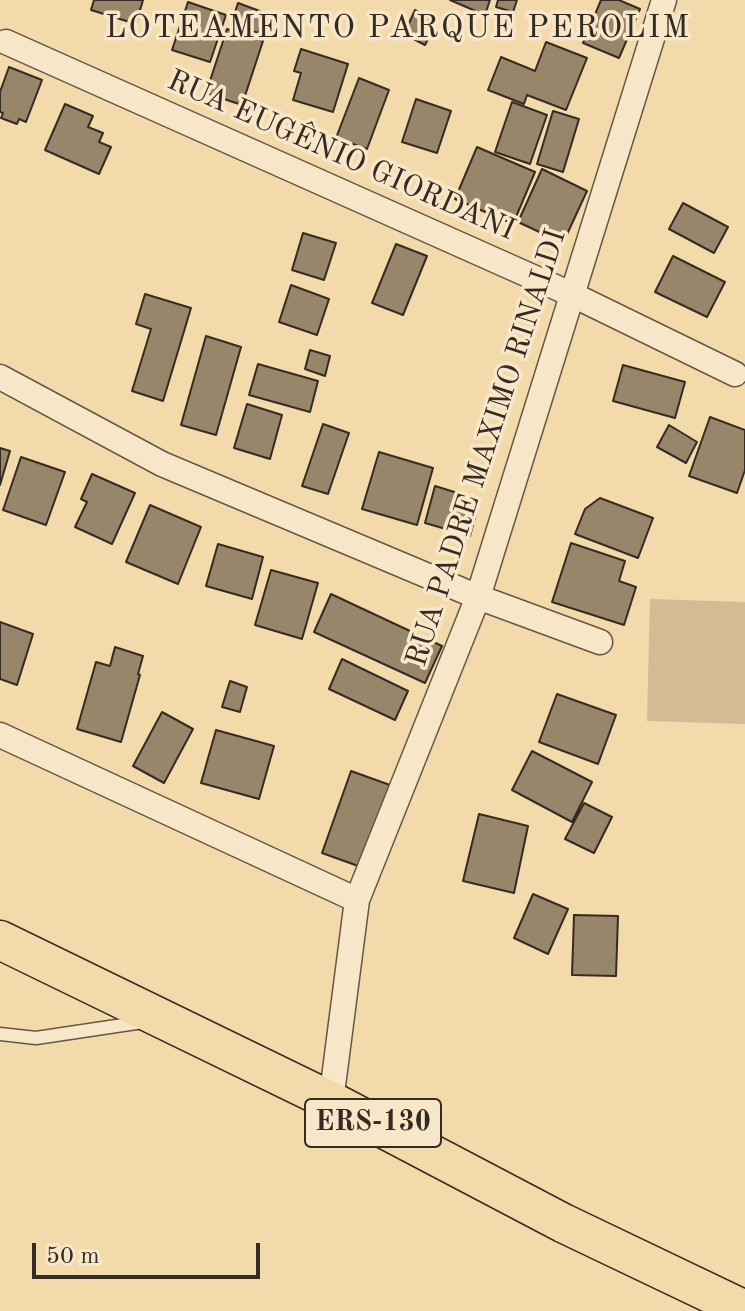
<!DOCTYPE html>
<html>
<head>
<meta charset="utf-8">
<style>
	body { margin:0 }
	#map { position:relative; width:745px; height:1311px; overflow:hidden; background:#f3daab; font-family:"Old Standard TT",serif }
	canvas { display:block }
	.scale { position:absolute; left:32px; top:1243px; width:228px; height:36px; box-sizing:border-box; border:4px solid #342c23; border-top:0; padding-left:10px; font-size:24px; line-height:28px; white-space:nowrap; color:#342c23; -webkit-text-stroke:6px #f7e7c8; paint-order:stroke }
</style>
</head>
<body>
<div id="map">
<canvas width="745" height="1311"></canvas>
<div class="scale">50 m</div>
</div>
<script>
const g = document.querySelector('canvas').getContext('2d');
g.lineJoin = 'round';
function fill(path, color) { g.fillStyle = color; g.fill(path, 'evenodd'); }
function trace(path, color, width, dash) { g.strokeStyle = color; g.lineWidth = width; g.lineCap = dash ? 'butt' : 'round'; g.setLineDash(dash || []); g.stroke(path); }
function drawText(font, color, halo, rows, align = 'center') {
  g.font = font + ' "Old Standard TT",serif'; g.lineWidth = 7; g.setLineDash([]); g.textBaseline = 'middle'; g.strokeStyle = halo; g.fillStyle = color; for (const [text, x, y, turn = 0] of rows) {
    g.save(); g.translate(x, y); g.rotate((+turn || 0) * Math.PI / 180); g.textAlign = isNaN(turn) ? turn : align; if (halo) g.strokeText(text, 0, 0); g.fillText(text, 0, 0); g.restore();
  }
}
fill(new Path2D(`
	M650 599 745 602V724L647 721Z`), '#d3bc94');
const building = new Path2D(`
	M94 0H143L136 24 91 10Z
	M450 0H490L485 15Z
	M498 0H517L513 12 496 7Z
	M601 0H619L640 9 619 58 583 43Z
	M188 2 226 15 210 62 172 50Z
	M238 3 265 13 258 33 231 24Z
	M415 10 437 21 425 45 404 34Z
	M227 29 263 41 242 105 206 93Z
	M546 42 587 58 566 110 527 95 524 104 488 90 501 57 535 71Z
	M301 49 348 64 333 112 293 100 301 73 294 71Z
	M9 67 42 80 26 122 19 119 17 124 1 118 3 113 0 112V92Z
	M359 78 389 90 367 149 336 138Z
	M416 99 451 111 437 153 402 142Z
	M512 102 547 115 530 164 495 152Z
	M65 104 93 116 88 127 103 133 99 142 111 147 99 174 45 150Z
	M553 111 579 119 563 172 537 164Z
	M477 147 535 172 513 224 455 199Z
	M542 169 587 191 563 243 518 222Z
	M683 203 728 227 714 253 669 229Z
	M303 233 336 243 324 280 292 270Z
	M396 244 427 256 403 315 372 303Z
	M673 256 725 282 707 317 655 292Z
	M291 285 329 299 317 335 279 322Z
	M145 294 191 308 163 401 132 391 151 329 136 324Z
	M206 336 241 347 216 435 181 425Z
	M310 350 330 356 325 376 305 369Z
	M258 364 318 381 310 412 249 395Z
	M623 365 685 382 675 418 613 401Z
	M247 404 282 415 270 459 234 448Z
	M710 417 745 430V470L737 493 689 476Z
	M323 424 349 433 328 494 302 486Z
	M669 425 697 442 686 463 657 447Z
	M0 448 10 451 0 485Z
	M379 452 433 468 417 525 362 509Z
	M21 457 65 472 46 525 3 510Z
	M92 474 135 493 112 544 75 527 87 502 81 499Z
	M435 486 480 500 470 536 425 523Z
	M600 498 653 518 638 558 575 534 585 509Z
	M150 505 201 527 178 584 126 562Z
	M571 543 625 561 619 581 636 587 624 625 552 602Z
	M218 544 263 557 252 599 206 586Z
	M271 570 318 583 302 639 255 625Z
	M331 594 442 646 425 683 314 632Z
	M0 622 33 634 17 685 0 679Z
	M115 647 143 656 138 674 140 675 121 742 77 729 96 662 110 666Z
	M342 659 408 691 395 720 329 689Z
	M230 681 247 687 240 712 222 707Z
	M557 694 616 715 598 764 539 742Z
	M162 712 193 729 164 783 133 766Z
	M216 730 274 746 259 799 201 783Z
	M532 751 592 782 572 822 512 790Z
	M351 771 390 785 361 867 322 853Z
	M584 803 612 817 594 853 565 839Z
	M479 814 528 826 514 893 463 881Z
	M533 894 568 909 548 954 514 938Z
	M574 915 618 916 616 976 572 975Z`);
fill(building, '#97866a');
trace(building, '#342c23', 2);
const service = new Path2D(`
	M0 1034 36 1038 143 1022`);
const minor = new Path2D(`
	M6 42 573 295 735 374
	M0 377 162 464 478 597 600 642
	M0 735 357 900
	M331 1101 357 900 478 597 664 0`);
const primary = new Path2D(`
	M0 940 331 1101 563 1223 745 1310`);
trace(service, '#645845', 15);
trace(minor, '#645845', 27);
trace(primary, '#342c23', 41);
trace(service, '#f7e7c8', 12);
trace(minor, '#f7e7c8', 24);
trace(primary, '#f3daab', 38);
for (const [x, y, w] of [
	[373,1123,136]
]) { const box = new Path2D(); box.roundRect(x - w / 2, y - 24, w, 48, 6); g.fillStyle = '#f7e7c8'; g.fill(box); trace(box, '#342c23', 2); }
drawText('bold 28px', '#342c23', null, [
	["ERS-130",373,1123]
]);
drawText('30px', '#342c23', '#f7e7c8', [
	["RUA EUGÊNIO GIORDANI",341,156,24],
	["RUA PADRE MAXIMO RINALDI",487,448,-72]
]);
g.letterSpacing = '2px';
drawText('32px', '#342c23', '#f7e7c8', [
	["LOTEAMENTO PARQUE PEROLIM",398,29]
]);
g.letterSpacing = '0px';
</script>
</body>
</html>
